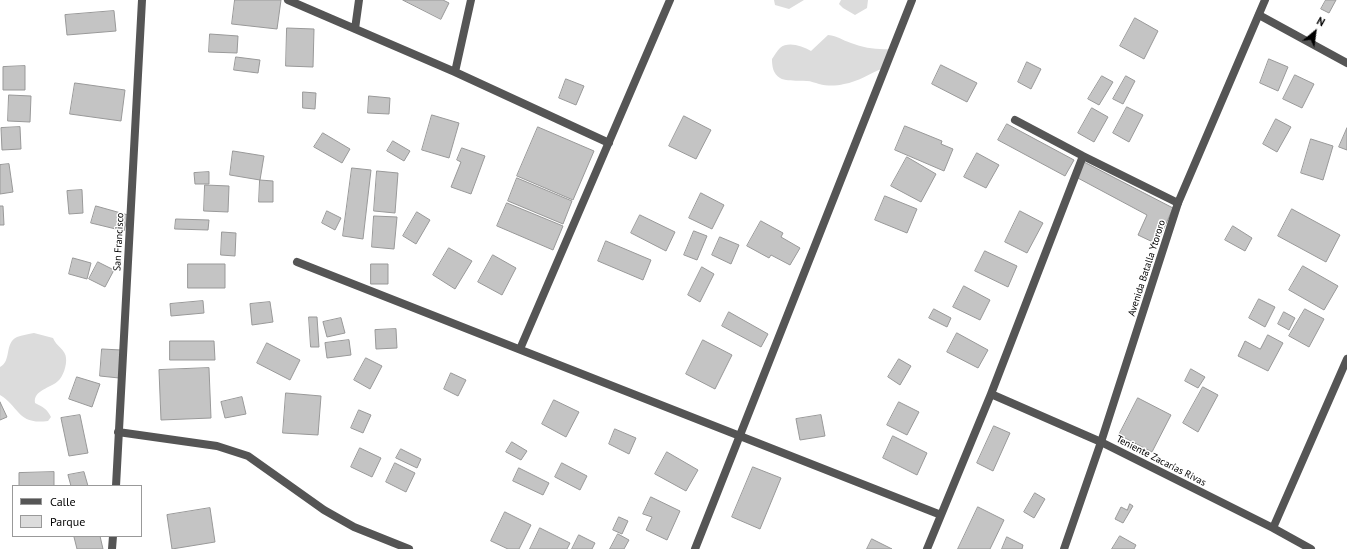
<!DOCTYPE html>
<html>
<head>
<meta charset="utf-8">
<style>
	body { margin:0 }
	#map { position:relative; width:1347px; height:549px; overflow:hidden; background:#fff; font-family:"PT Sans",sans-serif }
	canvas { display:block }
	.legend { position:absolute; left:12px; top:485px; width:130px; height:52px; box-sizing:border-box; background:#fff; border:1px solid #999; margin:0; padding:5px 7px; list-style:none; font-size:12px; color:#000 }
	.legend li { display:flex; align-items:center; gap:8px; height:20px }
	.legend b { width:20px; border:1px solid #999 }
	.north { position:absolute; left:1295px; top:12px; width:40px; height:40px; -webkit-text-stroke:3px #fff; paint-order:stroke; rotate:29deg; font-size:11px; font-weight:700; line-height:16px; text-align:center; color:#000 }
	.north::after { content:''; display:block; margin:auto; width:14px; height:18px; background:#000; clip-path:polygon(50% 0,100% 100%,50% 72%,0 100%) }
</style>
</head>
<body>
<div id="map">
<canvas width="1347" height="549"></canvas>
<ul class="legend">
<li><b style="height:5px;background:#555"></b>Calle</li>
<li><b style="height:11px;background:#dcdcdc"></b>Parque</li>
</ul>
<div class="north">N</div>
</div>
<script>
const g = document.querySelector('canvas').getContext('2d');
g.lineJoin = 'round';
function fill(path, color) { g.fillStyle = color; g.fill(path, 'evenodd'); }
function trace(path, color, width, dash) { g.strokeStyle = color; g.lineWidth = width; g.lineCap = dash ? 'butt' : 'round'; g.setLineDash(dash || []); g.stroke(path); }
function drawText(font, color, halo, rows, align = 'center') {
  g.font = font + ' "PT Sans",sans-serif'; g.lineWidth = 3; g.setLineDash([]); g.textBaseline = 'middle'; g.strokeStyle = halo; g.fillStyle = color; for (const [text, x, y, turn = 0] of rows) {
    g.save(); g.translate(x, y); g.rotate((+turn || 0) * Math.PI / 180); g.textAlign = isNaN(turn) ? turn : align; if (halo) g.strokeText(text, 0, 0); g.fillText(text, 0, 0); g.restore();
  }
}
fill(new Path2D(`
	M774 0H804L789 9 775 5Z
	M841 0H868L867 8 855 15 843 8 839 4Z
	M828 35C838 36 842 40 851 43 864 48 877 50 891 49L884 68C870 73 858 82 844 84 836 86 827 86 819 84 815 83 811 81 807 81 799 80 787 82 780 78 773 74 772 66 772 59 774 56 777 51 780 48 788 41 802 46 811 51Z
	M34 333 53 338C56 346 66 350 66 358 67 365 63 377 58 381 51 388 33 390 35 403 43 407 47 409 51 417L48 421C17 425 20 407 0 395V367C12 361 4 343 17 337 22 335 29 334 34 333Z`), '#dcdcdc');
const building = new Path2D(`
	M235 0H281L277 29 232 24Z
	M403 0H443L449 3 441 19Z
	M1326 0H1336L1329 13 1321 9Z
	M114 11 116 31 67 35 65 15Z
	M1135 18 1158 31 1144 59 1120 46Z
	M287 28 314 29 313 67 286 66Z
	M210 34 238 36 237 53 209 52Z
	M236 57 260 60 258 73 234 70Z
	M1269 59 1288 67 1278 91 1260 83Z
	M1027 62 1041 69 1031 89 1018 82Z
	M941 65 977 83 967 102 932 84Z
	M25 66V90H3V67Z
	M1295 75 1314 84 1302 108 1283 99Z
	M1102 76 1113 82 1099 105 1088 99Z
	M1126 76 1135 81 1123 104 1113 99Z
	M566 79 584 86 576 105 559 98Z
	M75 83 125 90 121 121 70 114Z
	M303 92 316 93 315 109 303 108Z
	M9 95 31 96 30 122 8 121Z
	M369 96 390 98 389 114 368 113Z
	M1127 107 1143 115 1129 142 1113 133Z
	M1092 108 1108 117 1094 142 1078 133Z
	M432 115 459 123 449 158 422 150Z
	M684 116 711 130 696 159 669 146Z
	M1276 119 1291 127 1277 152 1263 144Z
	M1007 124 1074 160 1065 176 998 140Z
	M905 126 942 141 941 144 953 149 944 171 895 150Z
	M20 127 21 149 2 150 1 128Z
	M538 127 594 151 573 200 517 176Z
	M1347 128V150L1339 147Z
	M323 133 350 149 342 163 314 147Z
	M1311 139 1333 146 1323 180 1301 173Z
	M393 141 410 151 404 161 387 151Z
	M462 148 485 156 471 194 451 187 461 162 457 160Z
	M233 151 264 156 260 180 230 175Z
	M977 153 999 165 986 188 964 177Z
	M907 157 936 174 921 202 891 186Z
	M1084 162 1173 208 1157 244 1138 235 1147 215 1076 177Z
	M9 164 13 192 0 194V165Z
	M352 168 371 170 363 239 343 236Z
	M377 171 398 173 395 213 374 211Z
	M209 172V184H195L194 173Z
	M517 178 572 201 563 224 508 201Z
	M260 180 273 181V202H259Z
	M205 185 229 186 228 212 204 211Z
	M82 190 83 213 69 214 67 191Z
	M701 193 724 205 712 229 689 218Z
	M885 196 917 209 907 233 875 220Z
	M507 203 563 226 553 250 497 226Z
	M0 206H3L4 225H0Z
	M96 206 128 215 124 231 91 223Z
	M1292 209 1340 235 1326 262 1278 236Z
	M327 211 341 218 335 230 322 223Z
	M1020 211 1043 223 1027 253 1005 242Z
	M417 212 430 220 416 244 403 236Z
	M640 215 675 232 666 251 631 233Z
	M374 216 397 217 394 249 372 247Z
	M176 219 209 220 208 230 175 229Z
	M761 221 783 233 781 237 800 248 790 265 771 255 769 258 747 246Z
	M1233 226 1252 238 1245 251 1225 240Z
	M694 231 707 236 697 260 684 255Z
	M222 232 236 233 235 256 221 255Z
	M720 237 739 245 731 264 712 255Z
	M606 241 651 260 643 280 598 261Z
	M449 248 472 261 455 289 433 275Z
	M985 251 1017 266 1008 287 975 271Z
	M493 255 516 268 502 295 478 282Z
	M73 258 91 263 87 279 69 274Z
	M98 262 114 270 105 287 89 279Z
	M188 264H225V288H188Z
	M371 264H388V284H371Z
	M1303 266 1338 286 1324 310 1289 290Z
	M702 267 714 274 700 302 688 295Z
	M964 286 990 300 980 320 953 307Z
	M1259 299 1275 307 1265 327 1249 318Z
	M203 301 204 313 171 316 170 304Z
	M270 302 273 322 252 325 250 304Z
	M934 309 951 318 947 327 929 318Z
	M1305 309 1324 319 1309 347 1289 336Z
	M729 312 768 334 761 347 722 326Z
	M1284 312 1295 318 1289 330 1278 324Z
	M309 317H317L319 347H311Z
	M341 318 345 333 327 337 323 322Z
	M396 329 397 348 376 349 375 330Z
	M957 333 988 350 978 368 947 352Z
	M1268 335 1283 343 1268 371 1238 356 1245 341 1260 349Z
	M349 340 351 355 327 358 325 343Z
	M703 340 732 355 715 389 686 374Z
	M170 341H214L215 360H170Z
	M267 343 300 360 290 380 257 363Z
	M102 349 121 350 119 378 100 376Z
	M366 358 382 366 370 389 354 380Z
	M899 359 911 366 900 385 888 377Z
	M209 368 211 418 161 420 159 370Z
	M1191 369 1205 377 1198 388 1185 381Z
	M451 373 466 380 458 396 444 389Z
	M77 377 100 384 92 407 69 399Z
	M1203 387 1218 395 1198 432 1183 423Z
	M286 393 321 396 318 435 283 433Z
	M242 397 246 414 225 418 221 402Z
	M1138 398 1171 415 1152 452 1119 435Z
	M554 400 579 412 566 437 542 424Z
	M0 402 7 417 0 420Z
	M899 402 919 412 907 435 887 425Z
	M359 410 371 415 363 433 351 428Z
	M80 415 88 453 69 456 61 418Z
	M821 415 825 436 800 440 796 419Z
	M994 426 1010 433 993 471 977 463Z
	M615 429 636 438 629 454 609 444Z
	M893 436 927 453 917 475 883 458Z
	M512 442 527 451 521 460 506 452Z
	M360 448 381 458 372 477 351 467Z
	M401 449 421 459 417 468 396 458Z
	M667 452 698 470 686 491 655 474Z
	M395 463 415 473 406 492 386 482Z
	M562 463 587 476 580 490 555 477Z
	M753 467 781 478 760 529 732 517Z
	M519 468 549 483 543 495 513 481Z
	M54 472V486H19V473Z
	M84 472 88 486H71L68 475Z
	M1035 493 1045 499 1034 518 1024 512Z
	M651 497 680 511 667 540 646 530 652 517 643 514Z
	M1130 504 1133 506 1123 523 1115 519 1121 507 1127 510Z
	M978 507 1004 520 990 549H958Z
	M210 508 215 542 172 549 167 515Z
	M505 512 531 525 519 549H508L491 541Z
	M619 517 628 521 622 534 613 530Z
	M540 528 570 543 567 549H530Z
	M618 534 629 540 624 549H610Z
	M579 535 595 543 592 549H572Z
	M77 536H100L103 549H77L74 537Z
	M1120 536 1136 545 1134 549H1112Z
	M1007 537 1023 545 1022 549H1002Z
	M872 539 892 549H867Z`);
fill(building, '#c4c4c4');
trace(building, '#999', 1);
trace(new Path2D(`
	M288 0 455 72 609 143
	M1259 15 1347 63
	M355 29 359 0
	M455 72 471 0
	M1015 120 1083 156 1178 203
	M297 262 941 515
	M520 349 670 0
	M991 394 1083 156
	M118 432 217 446 248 456 324 510 354 527 409 549
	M116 486 142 0
	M1273 528 1311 549
	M112 549 113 536
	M695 549 912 0
	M927 549 991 394 1101 442 1273 528 1347 359`), '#555', 8);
trace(new Path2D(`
	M1064 549 1101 442 1178 203 1265 0`), '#555', 8);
drawText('10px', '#000', '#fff', [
	["San Francisco",119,242,-87],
	["Avenida Batalla Ytororo",1147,268,-72],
	["Teniente Zacarías Rivas",1161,461,27]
]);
</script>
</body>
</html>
